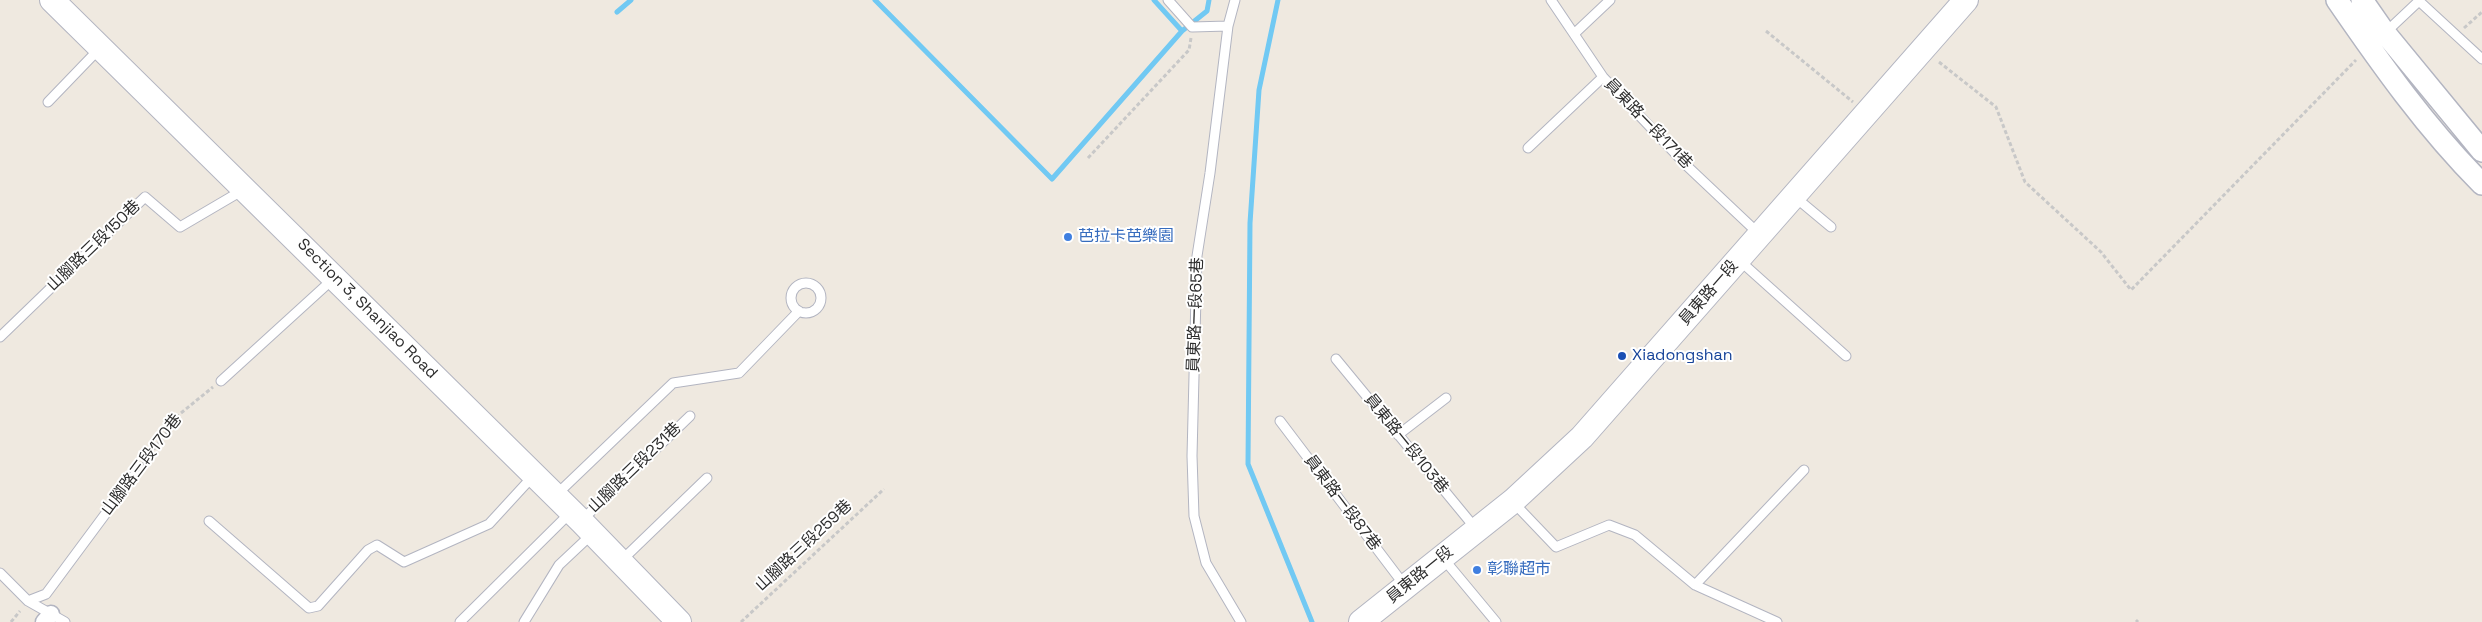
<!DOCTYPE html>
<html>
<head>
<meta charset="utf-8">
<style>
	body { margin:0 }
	canvas { display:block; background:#efe9e0 }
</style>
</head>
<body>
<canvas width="2482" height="622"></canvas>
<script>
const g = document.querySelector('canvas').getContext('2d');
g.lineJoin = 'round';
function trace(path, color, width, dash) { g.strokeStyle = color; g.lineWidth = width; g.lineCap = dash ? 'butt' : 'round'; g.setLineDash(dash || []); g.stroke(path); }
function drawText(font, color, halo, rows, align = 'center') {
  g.font = font + ' "Space Grotesk","Noto Sans TC",sans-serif'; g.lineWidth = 4; g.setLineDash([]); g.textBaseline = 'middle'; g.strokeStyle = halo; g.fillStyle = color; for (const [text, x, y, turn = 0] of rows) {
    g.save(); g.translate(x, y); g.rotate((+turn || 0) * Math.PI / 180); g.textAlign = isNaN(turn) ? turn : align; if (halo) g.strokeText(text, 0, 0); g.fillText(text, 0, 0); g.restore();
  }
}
trace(new Path2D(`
	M875 0 1052 179 1182 31
	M1154 0 1182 31 1207 11 1209 0
	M1278 0 1259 90 1250 223 1248 464 1312 622
	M617 12 631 0`), '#71c9f3', 5);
const service = new Path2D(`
	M1168 0 1192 27 1228 26
	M1235 0 1228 26 1210 173 1197 256 1192 456 1194 516 1206 563 1241 622
	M1551 0 1603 77 1687 166 1759 234
	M2419 1 2482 59
	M2385 33 2420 0
	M1574 34 1610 0
	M48 102 100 48
	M1528 148 1603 77
	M1795 197 1831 227
	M1739 260 1846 356
	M791 298a15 15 0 1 1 30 0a15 15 0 1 1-30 0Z
	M0 337 145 197 180 227 243 190
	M1336 359 1476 529
	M221 381 333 279
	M1280 421 1405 586
	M1398 435 1446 398
	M556 495 673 383 739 373 799 311
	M1513 502 1556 547 1609 525 1635 535 1695 585 1777 622
	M582 520 690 416
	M209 521 309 608 318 606 368 550 377 545 404 562 489 524 534 475
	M1442 557 1496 622
	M621 561 707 478
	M0 573 28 601 65 622
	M1695 585 1804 470
	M28 601 46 594 135 474
	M460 622 570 513
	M524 622 559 565 592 534`);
const minor = new Path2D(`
	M44 622 51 614`);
const tertiary = new Path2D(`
	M2337 0C2381 64 2427 129 2482 184
	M2362 0 2385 33 2482 151`);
const secondary = new Path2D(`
	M52 0 581 521 679 622
	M1361 622 1513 501 1582 437 1966 0`);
trace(service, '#b3b5c1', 11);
trace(minor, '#b3b5c1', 19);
trace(tertiary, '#b3b5c1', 24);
trace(secondary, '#b3b5c1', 26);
trace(new Path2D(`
	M2464 28 2482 12
	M1766 31 1853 102
	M1939 62 1996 107 2025 182 2101 252 2131 290 2356 60
	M1088 158 1189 50 1191 38
	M142 465 181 413 213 387
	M11 622 20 611
	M741 622 884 489
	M2136 622 2138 620`), '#c8c8c8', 3, [4, 2.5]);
trace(service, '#fff', 9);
trace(minor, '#fff', 16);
trace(tertiary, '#fff', 21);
trace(secondary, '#fff', 24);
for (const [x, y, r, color] of [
	[1068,237,5,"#3f7fe0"],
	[1622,356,5,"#1a4fb4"],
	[1477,570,5,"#3f7fe0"]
]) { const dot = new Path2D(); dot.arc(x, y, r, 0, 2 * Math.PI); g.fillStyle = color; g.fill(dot); trace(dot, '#fff', 2); }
drawText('16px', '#2d2d2d', '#fff', [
	["員東路一段171巷",1648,124,46],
	["山腳路三段150巷",94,246,-44],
	["員東路一段",1709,293,-49],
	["Section 3, Shanjiao Road",367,309,45],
	["員東路一段65巷",1196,315,-88],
	["員東路一段103巷",1406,444,51],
	["山腳路三段170巷",142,465,-53],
	["山腳路三段231巷",635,468,-44],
	["員東路一段87巷",1342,503,53],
	["山腳路三段259巷",804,546,-43],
	["員東路一段",1420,575,-39]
]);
drawText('16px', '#366cbe', '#fff', [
	["芭拉卡芭樂園",1078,237],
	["彰聯超市",1487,570]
], 'left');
drawText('16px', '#164399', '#fff', [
	["Xiadongshan",1632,356]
], 'left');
</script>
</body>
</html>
